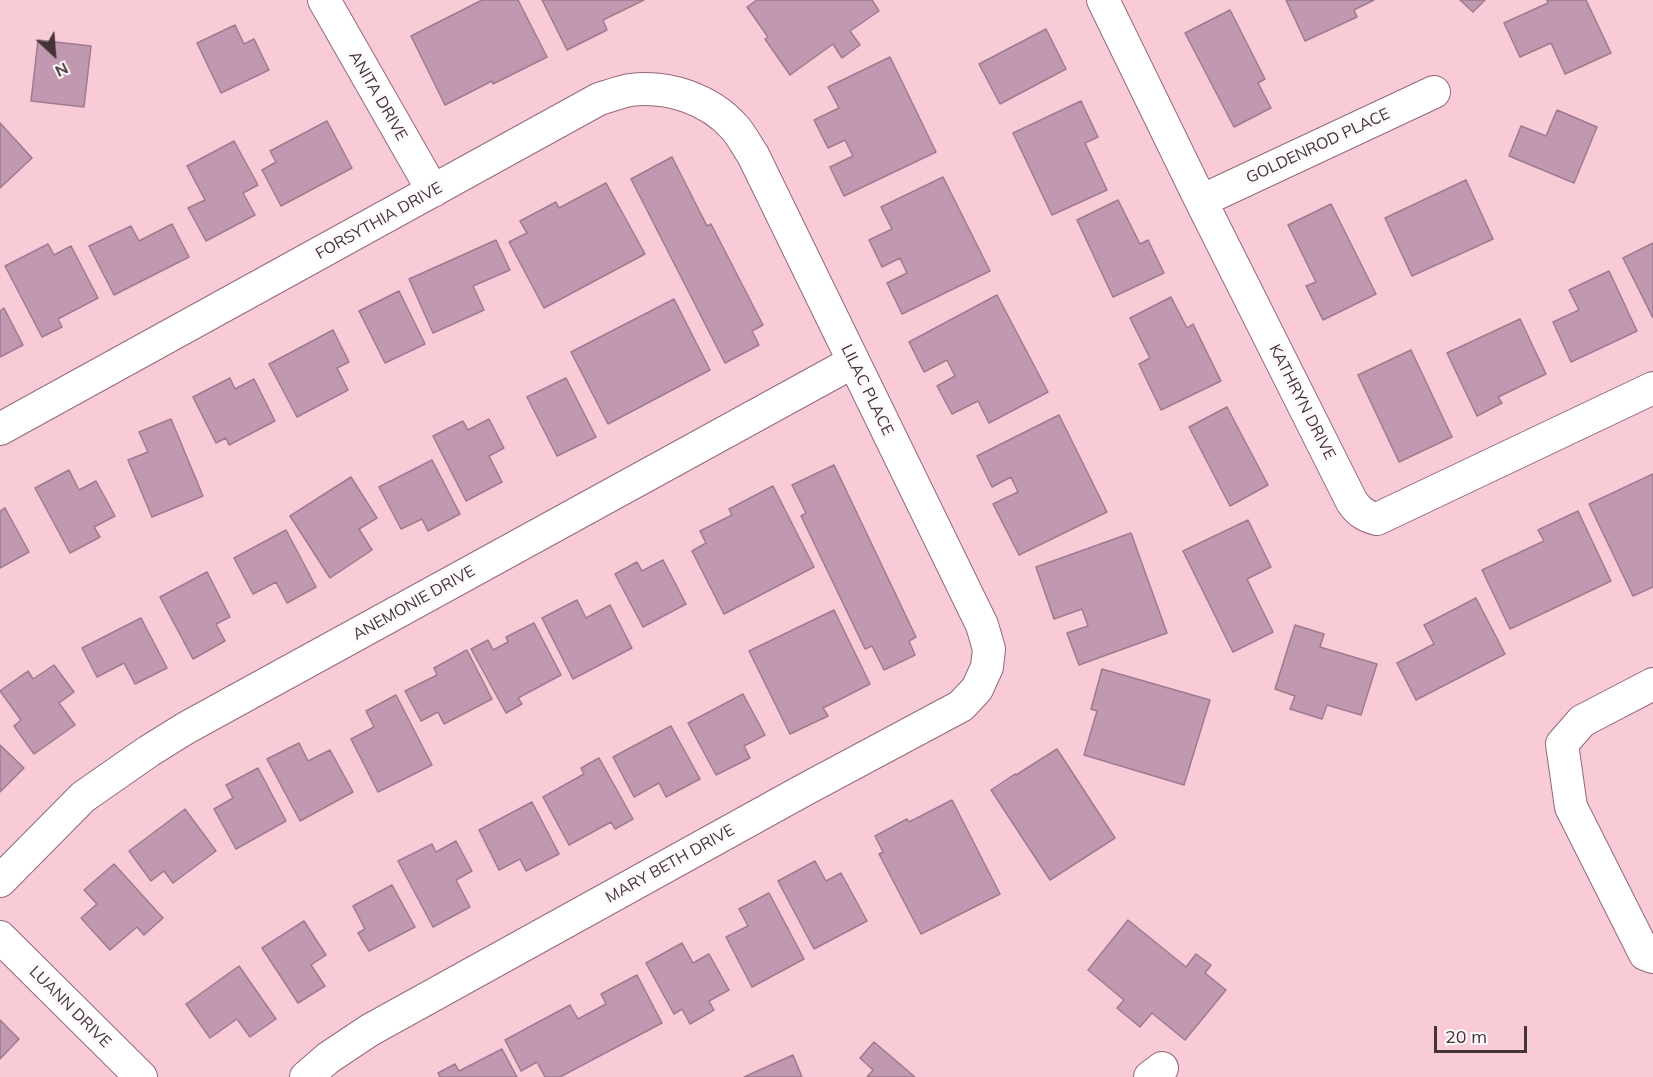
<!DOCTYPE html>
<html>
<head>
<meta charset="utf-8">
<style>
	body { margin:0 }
	#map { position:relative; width:1653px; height:1077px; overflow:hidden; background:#f9cbd6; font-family:Mulish,sans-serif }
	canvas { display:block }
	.north { position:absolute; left:24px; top:24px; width:60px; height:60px; -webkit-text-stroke:4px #fef9fa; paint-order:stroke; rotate:154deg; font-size:16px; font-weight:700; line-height:24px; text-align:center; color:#453337 }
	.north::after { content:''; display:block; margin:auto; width:21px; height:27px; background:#453337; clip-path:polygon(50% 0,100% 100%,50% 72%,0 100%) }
	.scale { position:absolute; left:1434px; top:1026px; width:93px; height:27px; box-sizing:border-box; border:3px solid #453337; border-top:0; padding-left:8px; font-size:18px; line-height:21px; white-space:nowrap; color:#453337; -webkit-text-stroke:4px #fef9fa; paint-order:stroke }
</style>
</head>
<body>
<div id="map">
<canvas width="1653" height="1077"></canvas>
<div class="north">N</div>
<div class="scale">20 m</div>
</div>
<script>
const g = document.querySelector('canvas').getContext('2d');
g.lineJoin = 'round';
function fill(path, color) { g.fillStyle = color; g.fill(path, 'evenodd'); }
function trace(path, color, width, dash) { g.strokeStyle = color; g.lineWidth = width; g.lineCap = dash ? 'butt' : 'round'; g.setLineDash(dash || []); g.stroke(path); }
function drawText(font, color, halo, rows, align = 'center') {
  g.font = font + ' Mulish,sans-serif'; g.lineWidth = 6; g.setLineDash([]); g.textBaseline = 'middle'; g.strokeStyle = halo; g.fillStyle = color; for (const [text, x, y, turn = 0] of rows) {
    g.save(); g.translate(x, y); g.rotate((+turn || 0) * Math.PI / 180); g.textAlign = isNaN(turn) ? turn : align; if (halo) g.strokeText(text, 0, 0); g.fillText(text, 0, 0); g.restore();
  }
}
const building = new Path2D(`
	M482 0H518L547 57 493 84 492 81 445 105 411 36Z
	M542 0H644L603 20 607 30 567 50Z
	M757 0H872L879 11 850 31 860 45 842 58 833 44 790 75 765 39 768 37 747 7Z
	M1286 0H1374L1354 10 1357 17 1305 41Z
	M1460 0H1485L1473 12Z
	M1547 0H1586L1611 53 1565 74 1551 43 1520 57 1504 23 1548 3Z
	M1230 10 1265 79 1258 83 1271 108 1234 127 1185 33Z
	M235 25 244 44 254 39 269 70 221 93 197 43Z
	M1046 29 1066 69 1000 104 979 64Z
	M38 40 91 46 84 107 31 101Z
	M890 57 936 152 844 196 830 167 853 156 845 140 828 148 814 120 839 108 828 87Z
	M1081 101 1098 137 1085 143 1107 190 1052 215 1013 133Z
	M1557 110 1597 127 1574 183 1509 156 1521 126 1546 136Z
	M327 121 352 168 281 206 262 170 276 162 270 151Z
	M0 123 32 158 0 188Z
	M234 141 258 185 243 193 255 215 206 241 188 208 205 200 187 166Z
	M672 157 707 226 711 224 763 325 752 331 759 345 725 363 631 179Z
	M943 177 990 271 902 314 887 283 907 273 900 258 882 267 869 240 892 229 881 207Z
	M1466 180 1493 239 1412 276 1385 218Z
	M606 183 645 254 544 308 509 242 527 233 520 221 556 202 559 208Z
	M1118 200 1140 244 1148 240 1164 273 1113 297 1077 220Z
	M1331 204 1376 294 1323 320 1306 286 1316 282 1288 225Z
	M172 224 189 257 114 295 89 246 131 226 139 241Z
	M496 240 510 270 473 286 484 310 433 333 409 279Z
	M1653 243V318L1623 258Z
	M48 244 54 255 71 246 98 298 58 319 62 327 42 337 5 266Z
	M1609 271 1637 331 1571 362 1553 322 1579 310 1569 290Z
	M399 291 425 344 385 363 359 311Z
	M997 295 1048 392 989 423 978 401 952 414 937 386 955 376 947 360 924 372 909 342Z
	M1171 297 1187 328 1193 324 1221 381 1161 410 1139 364 1150 358 1130 318Z
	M674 299 710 370 608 424 571 352Z
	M4 308 23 345 0 357V311Z
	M1520 319 1546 374 1498 397 1502 403 1477 416 1447 353Z
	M333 330 349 362 337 368 348 390 297 417 269 364Z
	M1411 350 1452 437 1399 462 1358 375Z
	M230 378 235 389 254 379 275 421 229 445 226 438 216 443 193 397Z
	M566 378 596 437 557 456 527 397Z
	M1227 407 1268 485 1230 506 1189 427Z
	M1059 415 1107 512 1019 555 993 504 1018 492 1011 477 992 487 977 456Z
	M171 419 203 496 152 517 128 460 148 452 139 432Z
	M489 419 504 448 489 456 502 482 466 501 433 436 463 421 468 430Z
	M432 460 460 514 428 531 422 519 401 529 379 487Z
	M834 465 916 637 909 641 915 655 884 670 872 646 865 649 801 516 806 513 792 485Z
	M69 470 79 490 96 481 115 516 94 527 100 537 70 553 35 488Z
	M1653 474V587L1633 596 1589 504Z
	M351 477 377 518 359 529 372 550 330 578 290 516Z
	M773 486 814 567 724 614 692 551 706 543 700 531 732 515 729 509Z
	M5 508 29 552 0 568V511Z
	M1578 511 1611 581 1510 629 1482 570 1544 541 1538 530Z
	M1248 520 1271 567 1247 579 1273 632 1233 652 1183 551Z
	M286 530 316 587 287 603 276 582 253 594 234 558Z
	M1131 533 1167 633 1079 665 1067 633 1088 626 1082 609 1054 619 1036 567Z
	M663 560 686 604 643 627 615 574 637 562 642 571Z
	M207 572 230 617 216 624 225 641 193 659 160 597Z
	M1476 598 1505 654 1416 700 1397 663 1434 644 1424 625Z
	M577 600 586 618 610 605 632 648 573 679 542 618Z
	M834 610 870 684 823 708 828 716 790 734 749 651Z
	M141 618 167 668 135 684 124 663 97 677 82 648Z
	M534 623 561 675 518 698 522 704 506 713 471 649 488 640 493 650 508 642 506 637Z
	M1295 625 1324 634 1320 647 1377 664 1361 715 1327 705 1322 719 1290 709 1295 696 1275 689Z
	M467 650 492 699 444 724 438 712 421 721 405 691 437 675 434 668Z
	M54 665 74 692 59 703 75 725 34 754 14 726 21 720 0 691 28 671 33 679Z
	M1102 669 1210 700 1184 785 1084 755 1097 711 1091 709Z
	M743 694 765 735 744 746 750 758 716 775 688 723Z
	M396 695 432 765 378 792 351 739 374 727 366 711Z
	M671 726 700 779 666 797 659 783 634 797 613 757Z
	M299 743 308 761 330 750 353 792 300 821 267 759Z
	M0 745 24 768 0 792Z
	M1057 749 1115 838 1050 880 991 790 1015 774 1016 775Z
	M599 758 633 819 615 829 611 822 569 845 543 797 584 774 581 768Z
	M258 768 286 821 236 849 214 809 233 798 226 785Z
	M952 800 1000 894 921 934 879 854 883 852 875 836 907 819 909 822Z
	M532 802 559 854 526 871 520 859 499 870 479 830Z
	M185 809 216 851 173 883 164 871 151 881 129 851Z
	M456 841 472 871 456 880 470 907 433 927 398 861 432 844 436 852Z
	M815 861 826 881 841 873 867 921 814 949 778 881Z
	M114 864 163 918 144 935 137 927 110 950 81 918 97 904 84 890Z
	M392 885 415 927 369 951 358 933 365 929 353 906Z
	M769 893 804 959 752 987 726 937 748 926 739 909Z
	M1128 920 1186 967 1196 954 1211 965 1205 973 1226 990 1185 1040 1152 1013 1140 1027 1117 1008 1124 1000 1088 970Z
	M304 921 326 955 311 965 325 986 298 1003 262 948Z
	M682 943 693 963 709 954 729 990 709 1001 714 1010 690 1024 682 1009 674 1014 646 963Z
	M239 966 276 1019 250 1037 237 1019 210 1038 186 1004Z
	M637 975 662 1023 560 1077H545L537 1062 521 1071 505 1040 570 1005 578 1019 606 1004 601 994Z
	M0 1020 19 1039 0 1059Z
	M874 1042 915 1077H867L873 1070 860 1058Z
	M502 1049 517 1077H440L438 1073 455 1064 459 1071Z
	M793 1055 802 1077H744Z`);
fill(building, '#c099b0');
trace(building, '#9f7a90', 1.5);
const minor = new Path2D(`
	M324 0 433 191
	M1103 0 1201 201 1352 502C1359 512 1365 516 1377 519L1653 388
	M1201 201 1434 92
	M0 429 599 99C609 96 620 92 630 90 667 85 710 99 735 128 742 136 747 146 753 155L982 625 989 649 987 667 977 689 961 706 804 790 370 1030 328 1058 306 1077
	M1653 684 1582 721 1562 744 1571 807 1645 954 1653 957
	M0 881 83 797 149 751 186 728 853 362
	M0 937 141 1077
	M1150 1077 1162 1068`);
trace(minor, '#936a74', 34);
trace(minor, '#fff', 32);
drawText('16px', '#453337', '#fef9fa', [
	["ANITA DRIVE",378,96,60],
	["GOLDENROD PLACE",1318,146,-25],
	["FORSYTHIA DRIVE",379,221,-29],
	["LILAC PLACE",867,390,64],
	["KATHRYN DRIVE",1302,402,63],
	["ANEMONIE DRIVE",414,603,-29],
	["MARY BETH DRIVE",670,864,-29],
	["LUANN DRIVE",70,1007,45]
]);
</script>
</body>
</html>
